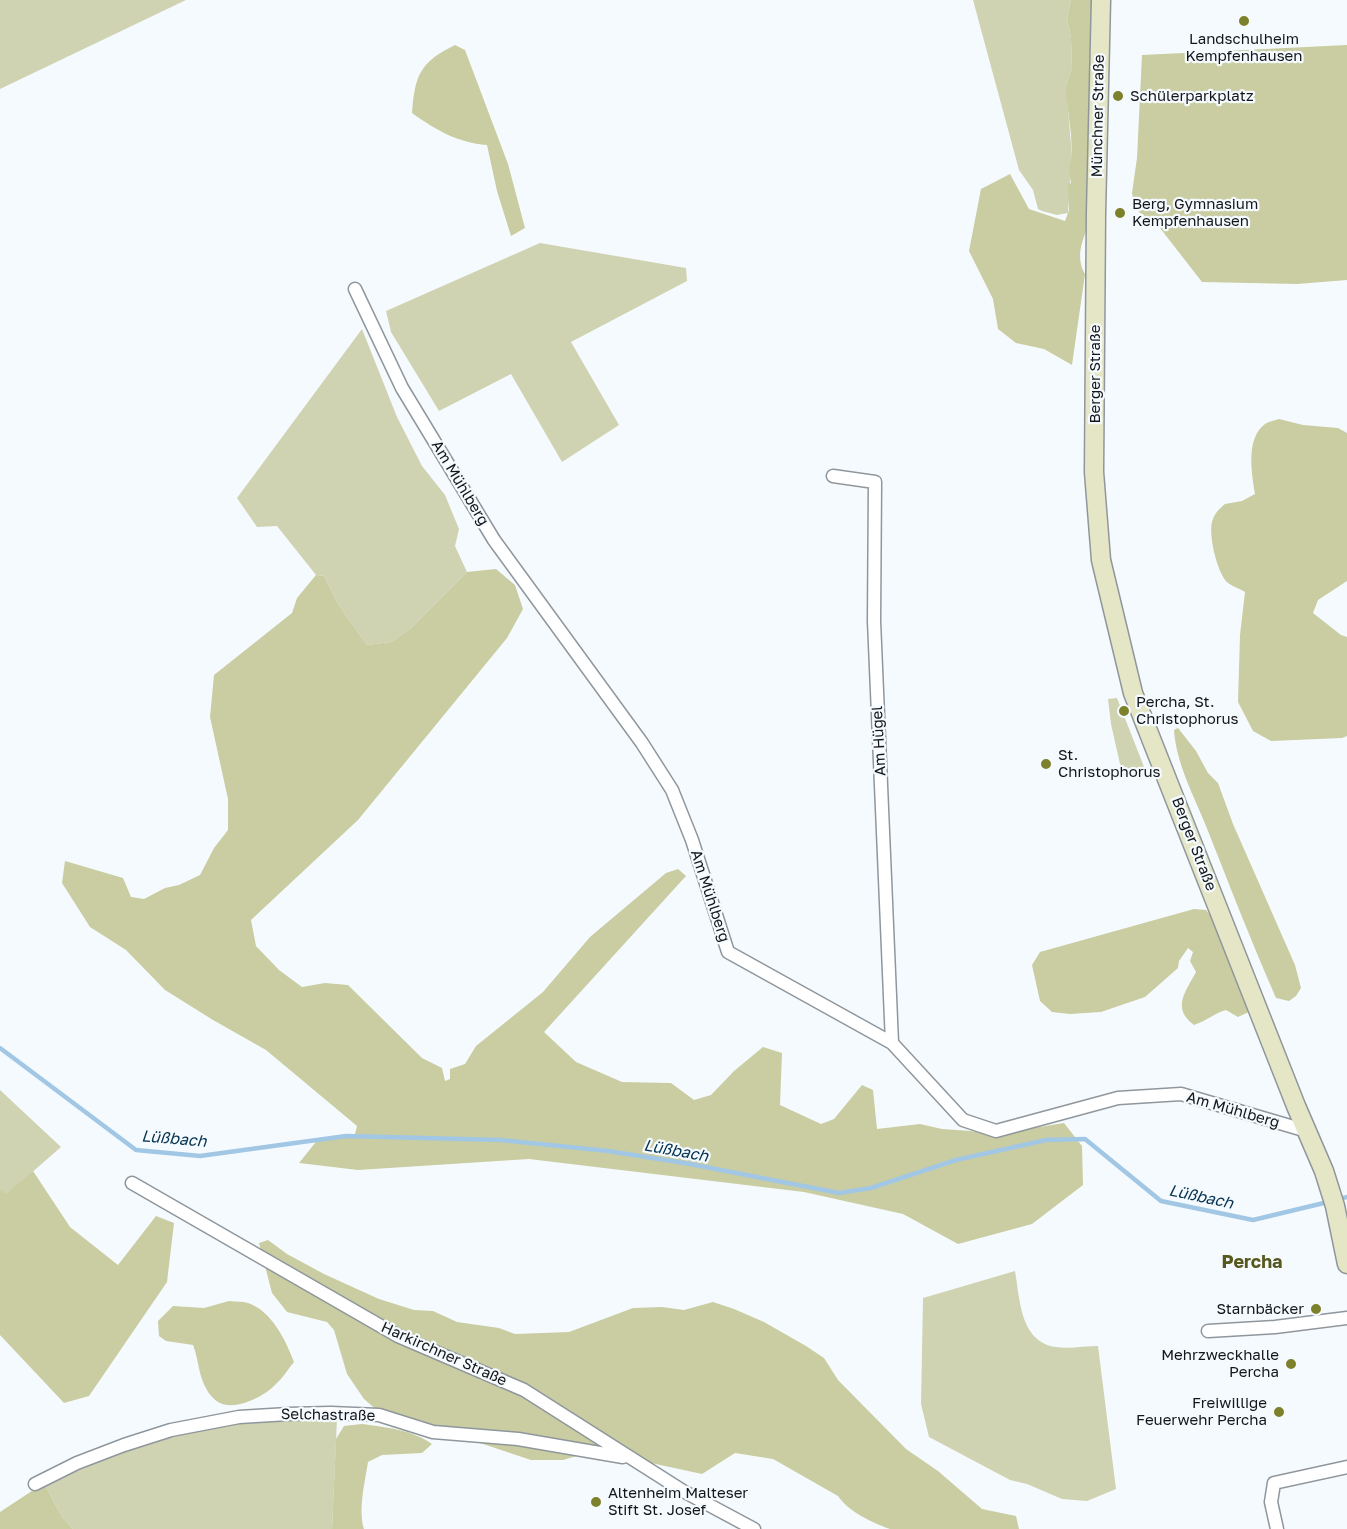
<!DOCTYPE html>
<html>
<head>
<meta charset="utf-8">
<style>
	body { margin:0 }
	canvas { display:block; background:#f5fafe }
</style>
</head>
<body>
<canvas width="1347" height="1529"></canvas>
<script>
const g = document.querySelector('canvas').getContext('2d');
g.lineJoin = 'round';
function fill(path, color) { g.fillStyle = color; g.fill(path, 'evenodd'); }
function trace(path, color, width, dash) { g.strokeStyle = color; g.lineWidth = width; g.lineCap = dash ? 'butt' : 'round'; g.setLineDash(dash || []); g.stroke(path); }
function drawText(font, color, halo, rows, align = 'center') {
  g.font = font + ' "Golos Text",sans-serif'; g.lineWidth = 4.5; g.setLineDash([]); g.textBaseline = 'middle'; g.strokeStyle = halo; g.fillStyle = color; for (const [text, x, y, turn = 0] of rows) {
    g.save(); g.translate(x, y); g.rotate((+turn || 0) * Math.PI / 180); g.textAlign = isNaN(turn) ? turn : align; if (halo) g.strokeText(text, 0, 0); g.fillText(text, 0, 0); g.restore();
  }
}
fill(new Path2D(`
	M0 0H186L0 89Z
	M973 0H1071L1067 19 1071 38 1072 68 1066 86 1072 156 1068 213 1057 215 1042 211 1038 209 1033 190 1019 170Z
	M540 243 686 268 687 281 571 342 619 425 562 462 511 374 439 411 391 332 386 311Z
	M362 329 397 417 422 466 445 495 459 529 455 546 467 572 410 629 391 642 367 645 338 604 324 576 316 575 277 526 257 527 237 498Z
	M1117 698 1148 777 1122 773 1111 724 1108 699Z
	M0 1090 61 1147 6 1195 0 1189Z
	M1015 1271C1020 1299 1020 1342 1056 1347 1069 1349 1085 1346 1098 1346L1116 1489 1087 1501 1062 1499 1027 1484 1010 1480 929 1437 921 1404 923 1298Z
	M239 1417 337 1419 332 1529H73L62 1517 44 1483 100 1456Z`), '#d0d3b1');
fill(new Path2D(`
	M1071 0H1097L1093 217C1084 235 1074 255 1085 274L1072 365 1044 349 1016 343 998 329 993 299 969 251 981 189 1010 174 1029 209 1065 221 1069 210 1068 185 1071 183 1069 170 1072 156 1071 134 1066 94V86L1072 68 1071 38 1067 19Z
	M455 45 465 50 508 164 525 228 511 236 497 191 487 145C458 143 436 130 412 113 415 75 420 62 455 45Z
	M1347 45V280L1297 284 1202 282 1160 228 1135 209 1132 193 1137 158 1142 55Z
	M1279 419 1303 425 1338 428 1347 433V581L1318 600 1313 613 1341 635 1347 637V736L1342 738 1271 741 1253 731 1238 702 1240 635 1245 592C1239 588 1233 587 1228 583 1217 574 1207 531 1213 519 1215 513 1220 508 1225 504L1242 501 1255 494C1252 474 1245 439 1265 424 1268 422 1275 420 1279 419Z
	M496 569 515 585 523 609 507 638 358 820 251 920 256 946 279 970 302 987 325 983 348 985 422 1058 442 1068 445 1081 450 1079V1069L465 1064 476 1046 543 992 590 937 666 873 678 869 686 876 544 1032 576 1062 622 1082 671 1083 694 1100 711 1095 734 1071 763 1047 782 1053 780 1105 821 1124 834 1119 862 1085 873 1090 877 1129 920 1124 942 1129 971 1131 1002 1137 1021 1130 1064 1123 1082 1146 1083 1185 1032 1224 958 1244 903 1214 804 1192 529 1159 358 1170 299 1163 319 1138 355 1134 357 1126 266 1050 213 1020 165 990 126 950 90 927 62 883 65 861 123 878 131 897 144 899 165 888 179 885 200 875 214 848 228 830V799L210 717 214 675 292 613 297 598 316 575 324 576 338 604 367 645 391 642 410 629 467 572Z
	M1176 729 1178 728 1196 751 1208 773 1218 783 1233 824 1295 965 1301 988 1296 996 1289 1001 1276 998C1251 941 1229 884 1206 826 1194 796 1176 763 1174 730Z
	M1194 909 1206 910 1214 920 1251 1011 1238 1017 1226 1010C1215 1013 1206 1021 1194 1025 1171 1008 1186 991 1196 972L1190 961 1193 952 1188 948 1179 961 1178 968 1145 997 1101 1012 1070 1014 1052 1012 1040 1001 1032 965 1040 952Z
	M33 1171 70 1227 118 1265 156 1216 174 1223 167 1282 89 1396 64 1403 0 1335V1189L6 1194Z
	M268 1240 287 1254 324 1274 379 1299 414 1310 433 1311 457 1322 499 1328 515 1334 569 1332 633 1308 662 1307 684 1310 713 1302 734 1309 764 1322 806 1346 824 1358 838 1380 906 1449 938 1471 982 1509 1016 1516 1019 1529H890C871 1522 849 1512 838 1496L773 1459 735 1453 702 1474 628 1458 591 1452 563 1460H531L453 1434 385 1417 364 1399 347 1374 334 1330 327 1322 287 1312 272 1293 259 1243Z
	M229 1301C236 1302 242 1301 248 1303 272 1311 286 1341 294 1362 288 1369 283 1378 276 1384 265 1396 236 1411 220 1403 215 1401 209 1394 207 1390 198 1375 199 1360 193 1345L166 1341 159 1336 158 1321 173 1306 204 1308Z
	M362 1424C385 1427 413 1430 432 1444L422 1453 382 1455 368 1462C365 1482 358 1509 364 1529H332L336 1439 344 1426Z
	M44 1483 62 1517 73 1529H0V1512Z`), '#c9cda1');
trace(new Path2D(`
	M0 1048 136 1150 200 1156 346 1136 501 1140 608 1151 690 1164 839 1193 871 1188 956 1160 1046 1140 1085 1139 1161 1201 1253 1220 1328 1202
	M1336 1200 1347 1197`), '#a2c7e5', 4.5);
const street = new Path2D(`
	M355 289 402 388 494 540 642 743 672 790 692 840 728 952 892 1043 963 1120 996 1131 1118 1098 1181 1094 1307 1131
	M833 476 875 482 874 621 892 1043
	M132 1183 398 1336 524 1390 683 1491 754 1529
	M1208 1331 1275 1327 1347 1318
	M35 1484 77 1463 124 1445 171 1430 239 1417 288 1414 331 1413 379 1415 433 1432 518 1439 623 1457
	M1277 1529 1271 1502 1274 1483 1347 1467`);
const secondary = new Path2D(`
	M1101 0 1096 213 1094 472 1101 560 1133 693 1296 1106 1324 1171 1335 1206 1347 1264`);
trace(street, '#8f979d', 15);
trace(secondary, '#8f979d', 21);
trace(street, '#fff', 12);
trace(secondary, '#e5e6c5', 18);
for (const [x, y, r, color] of [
	[1244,21,6,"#7e812b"],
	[1118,96,6,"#7e812b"],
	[1120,213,6,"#7e812b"],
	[1124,711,6,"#7e812b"],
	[1046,764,6,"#7e812b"],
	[1316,1309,6,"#7e812b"],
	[1291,1364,6,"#7e812b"],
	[1279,1412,6,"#7e812b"],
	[596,1502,6,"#7e812b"]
]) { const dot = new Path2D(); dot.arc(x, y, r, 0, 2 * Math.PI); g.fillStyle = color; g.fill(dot); trace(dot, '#f5fafe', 2); }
drawText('15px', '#131518', '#f5fafe', [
	["Landschulheim",1244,39,"center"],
	["Kempfenhausen",1244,56,"center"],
	["Schülerparkplatz",1130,96],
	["Berg, Gymnasium",1132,204],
	["Kempfenhausen",1132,221],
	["Percha, St.",1136,702],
	["Christophorus",1136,719],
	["St.",1058,755],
	["Christophorus",1058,772],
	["Starnbäcker",1304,1309,"right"],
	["Mehrzweckhalle",1279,1355,"right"],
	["Percha",1279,1372,"right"],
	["Freiwillige",1267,1403,"right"],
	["Feuerwehr Percha",1267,1420,"right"],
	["Altenheim Malteser",608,1493],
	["Stift St. Josef",608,1510]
], 'left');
drawText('15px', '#131518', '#f5fafe', [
	["Münchner Straße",1098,116,-89],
	["Berger Straße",1095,374,-90],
	["Am Mühlberg",460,483,59],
	["Am Hügel",879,741,-93],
	["Berger Straße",1194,844,69],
	["Am Mühlberg",710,896,72],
	["Am Mühlberg",1233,1110,16],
	["Harkirchner Straße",444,1354,24],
	["Selchastraße",328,1415,1]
]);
drawText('italic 16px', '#053351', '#f5fafe', [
	["Lüßbach",174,1139,5],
	["Lüßbach",676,1151,10],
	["Lüßbach",1201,1197,12]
]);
drawText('bold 18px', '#56581d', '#f5fafe', [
	["Percha",1252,1262]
]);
</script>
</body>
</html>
